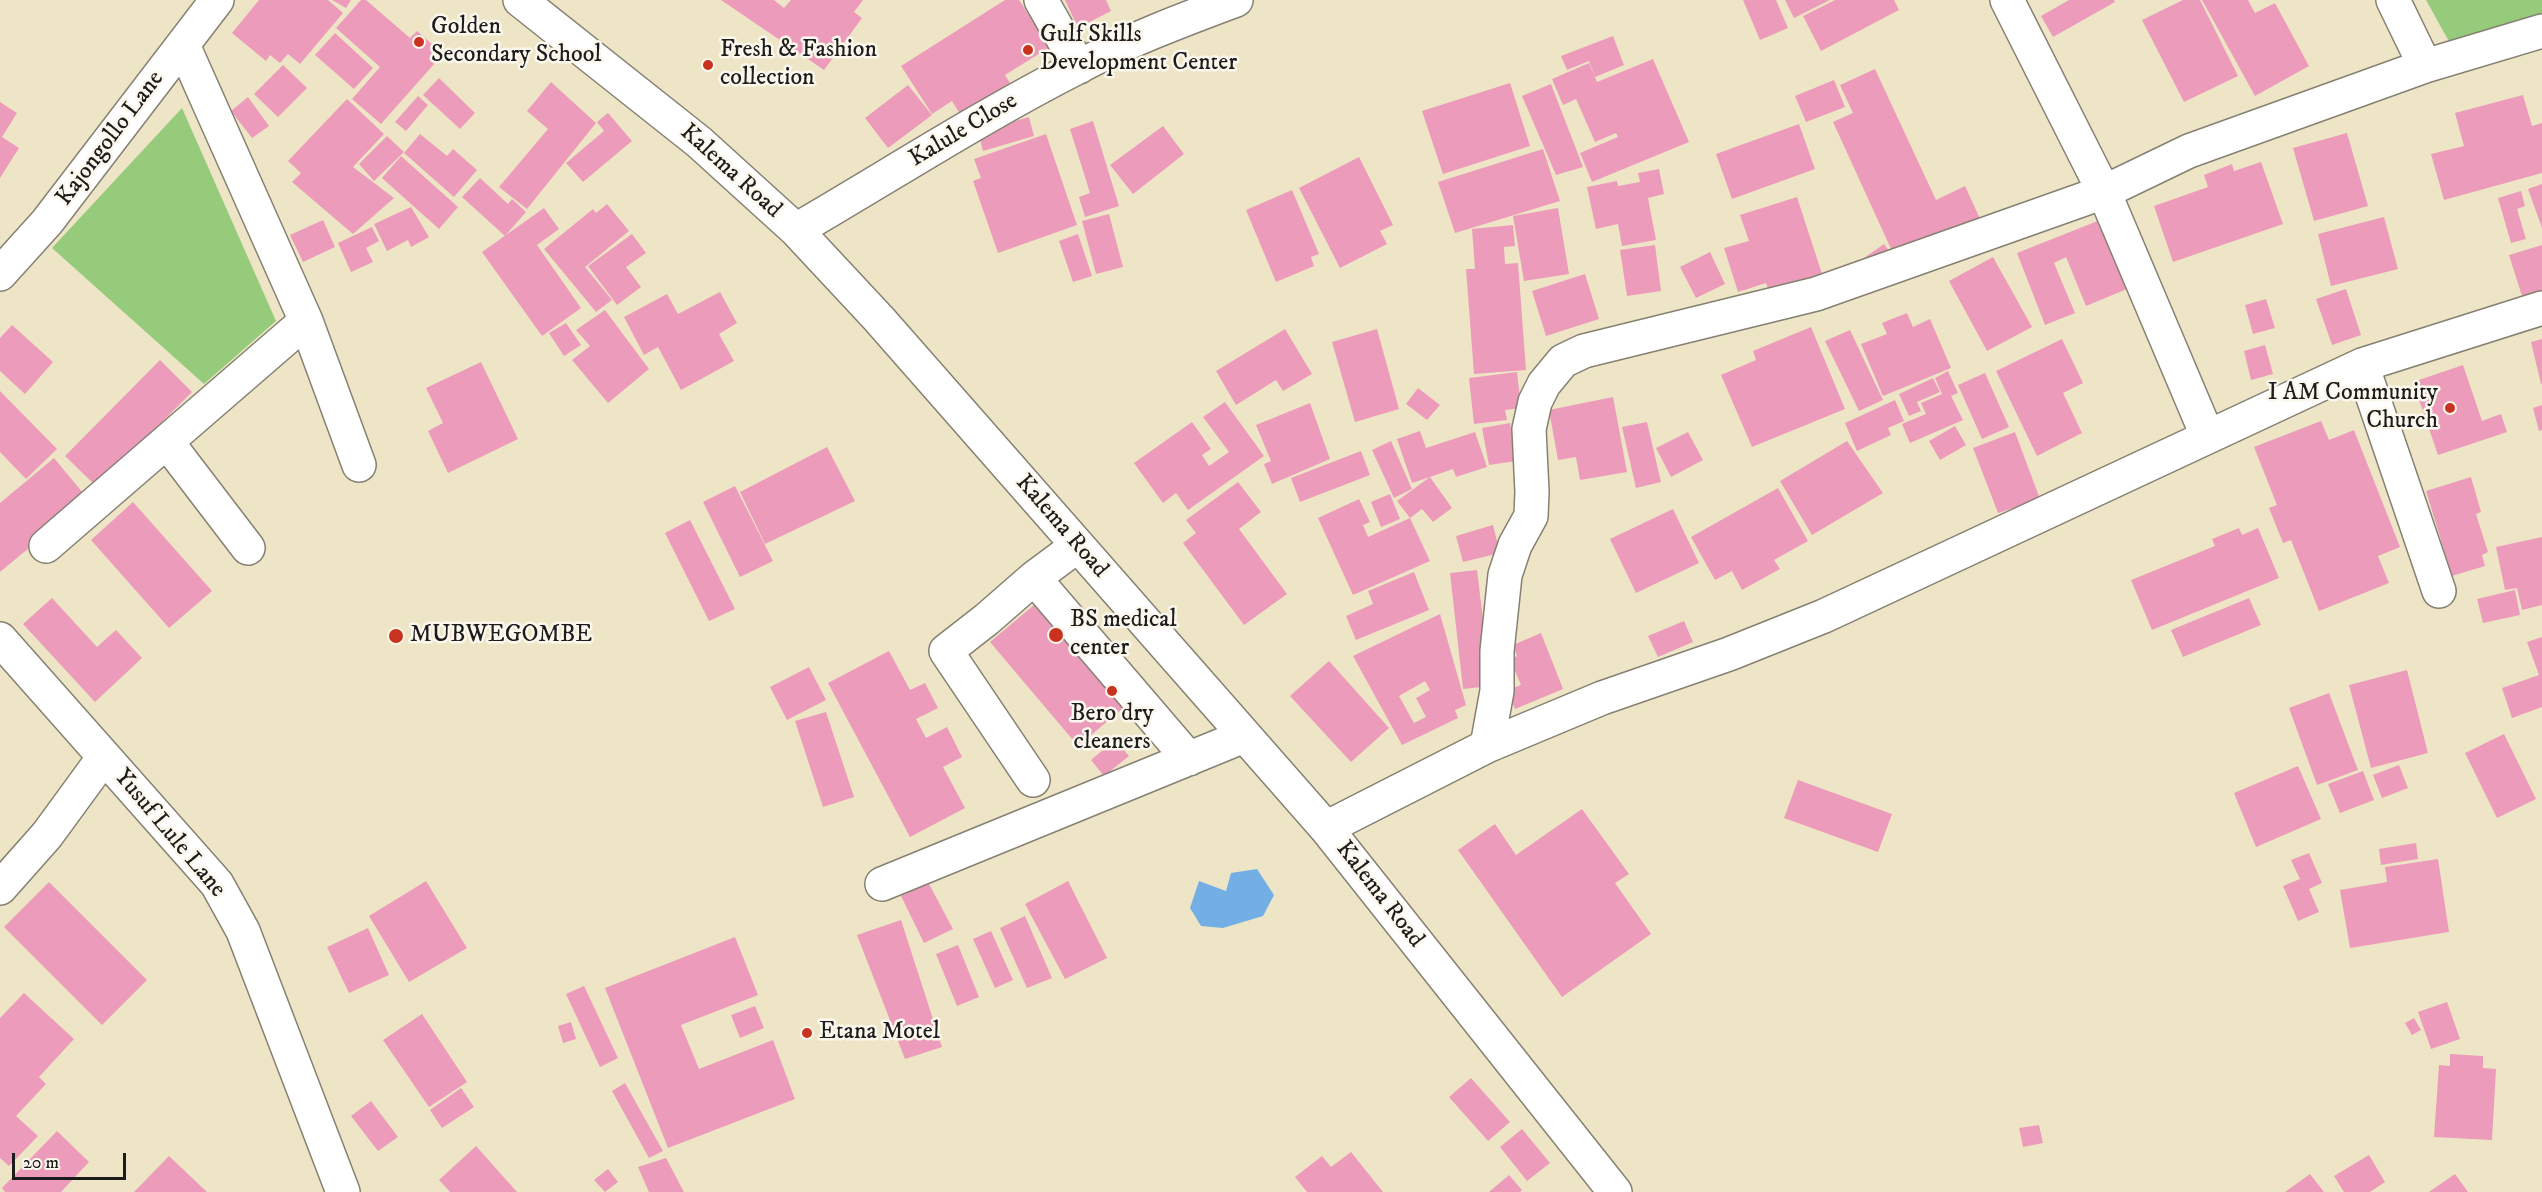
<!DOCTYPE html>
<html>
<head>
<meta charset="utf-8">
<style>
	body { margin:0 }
	#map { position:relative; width:2542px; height:1192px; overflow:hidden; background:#eee5c7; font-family:"IM FELL DW Pica",serif }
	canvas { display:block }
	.scale { position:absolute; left:12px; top:1153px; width:114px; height:27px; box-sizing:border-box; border:3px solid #1c1c1c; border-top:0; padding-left:8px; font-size:18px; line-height:21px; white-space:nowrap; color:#1c1c1c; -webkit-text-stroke:4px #fbf7ec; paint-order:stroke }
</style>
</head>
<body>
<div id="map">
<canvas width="2542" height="1192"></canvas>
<div class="scale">20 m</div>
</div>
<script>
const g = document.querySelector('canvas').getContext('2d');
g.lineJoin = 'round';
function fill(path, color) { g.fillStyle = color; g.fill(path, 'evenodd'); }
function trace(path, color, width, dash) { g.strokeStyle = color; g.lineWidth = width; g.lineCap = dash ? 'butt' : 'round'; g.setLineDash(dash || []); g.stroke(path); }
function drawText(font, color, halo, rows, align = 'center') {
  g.font = font + ' "IM FELL DW Pica",serif'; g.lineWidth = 5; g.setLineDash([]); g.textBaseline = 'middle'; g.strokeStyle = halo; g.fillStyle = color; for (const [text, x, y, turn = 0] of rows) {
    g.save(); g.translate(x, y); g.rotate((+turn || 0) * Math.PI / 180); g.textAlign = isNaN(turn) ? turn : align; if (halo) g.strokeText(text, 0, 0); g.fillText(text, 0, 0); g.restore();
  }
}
fill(new Path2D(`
	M2426 0H2542V15L2452 47Z
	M182 108 276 321 204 384 52 248Z`), '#97cb7c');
fill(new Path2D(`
	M1257 869 1274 895 1263 916 1223 928 1201 926 1190 908 1199 881 1226 891 1231 873Z`), '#73afe5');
fill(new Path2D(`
	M259 0H328L343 13 300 64 288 54 280 63 270 55 266 61 232 33Z
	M332 0H351L346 8Z
	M361 0H366L410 38 417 31 443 54 381 124 352 99 380 67 336 28Z
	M721 0H774L784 8 791 0H863L854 12 862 18 824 70Z
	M1005 0H1019L1050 47 1005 75 1010 83 960 114 952 101 932 114 901 66Z
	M1065 0H1106L1111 11 1078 28Z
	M1743 0H1776L1788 28 1760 40Z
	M1785 0H1830L1794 18Z
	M1835 0H1894L1899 10 1821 51 1803 16Z
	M2069 0H2114L2115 2 2053 37 2041 16Z
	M2183 0H2200L2238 76 2184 102 2142 20Z
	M2202 0H2248L2255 13 2275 3 2309 66 2255 96Z
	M335 33 373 68 354 89 315 55Z
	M1613 36 1624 65 1595 77 1589 61 1567 70 1561 56Z
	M1653 59 1689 142 1592 182 1580 153 1618 137 1616 133 1595 142 1576 99 1563 105 1552 79 1589 63 1597 82Z
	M283 65 307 88 278 117 254 94Z
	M1875 69 1936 200 1965 186 1982 223 1897 262 1833 122 1853 113 1840 85Z
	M439 78 475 113 460 129 423 95Z
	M1834 80 1845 107 1806 122 1795 96Z
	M551 82 596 123 527 209 499 187 548 129 527 111Z
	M1510 83 1530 146 1443 174 1422 111Z
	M1551 84 1583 167 1556 175 1522 96Z
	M908 85 932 115 888 148 865 118Z
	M2523 95 2532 126 2542 123V173L2444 200 2431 154 2464 146 2455 113Z
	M418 96 428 105 406 131 395 122Z
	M248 97 269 126 252 138 231 111Z
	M347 99 384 134 353 167 394 198 353 234 292 182 301 173 288 161Z
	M0 102 17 113 2 137 19 148 0 178Z
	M608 113 632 141 583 182 566 163 604 131 597 122Z
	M1029 117 1034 136 983 151 978 132Z
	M1093 121 1119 206 1085 217 1079 197 1090 193 1070 129Z
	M1799 124 1815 169 1732 199 1716 154Z
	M1163 126 1184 154 1133 194 1110 165Z
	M2347 133 2368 206 2314 221 2293 148Z
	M420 134 447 156 453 149 477 170 454 197 404 153Z
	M1046 134 1077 225 998 253 973 181 981 178 974 159Z
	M387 136 404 152 374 181 359 164Z
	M1543 149 1560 201 1455 233 1438 182Z
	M401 156 458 207 439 229 382 178Z
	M1359 157 1393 225 1380 231 1387 244 1340 268 1299 188Z
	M2261 162 2283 224 2173 262 2154 206 2208 187 2204 175 2232 164 2234 171Z
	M1659 169 1664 194 1648 198 1656 240 1622 246 1618 224 1596 229 1587 187 1617 181 1618 186 1640 182 1638 173Z
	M480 178 508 204 512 199 526 212 505 236 462 197Z
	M2542 184V228L2528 189Z
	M1292 190 1319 254 1311 257 1314 266 1276 282 1246 210Z
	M2521 191 2525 206 2517 209 2526 239 2511 243 2498 198Z
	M1797 197 1824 280 1771 297 1766 283 1738 292 1724 248 1749 241 1740 215Z
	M607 204 629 231 585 267 612 300 596 312 544 249 593 209 596 213Z
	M411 207 429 237 411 247 408 240 387 251 374 224Z
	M544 208 559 229 537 245 581 308 542 336 482 252Z
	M1558 208 1569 274 1524 281 1513 216Z
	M1109 214 1123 267 1096 274 1082 221Z
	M2384 217 2398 269 2331 286 2318 234Z
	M323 220 335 247 303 262 290 235Z
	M2100 220 2127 289 2086 306 2066 257 2054 263 2075 313 2045 325 2017 253Z
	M1513 225 1515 246 1504 247 1505 264 1518 263 1526 370 1474 374 1466 269H1475L1472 229Z
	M372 227 379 241 366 248 373 262 351 272 338 243Z
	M632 234 646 253 626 267 641 287 617 305 588 266Z
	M1078 234 1092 276 1073 282 1059 241Z
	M1884 244 1894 258 1874 273 1864 258Z
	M1655 245 1661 291 1627 296 1620 250Z
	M2542 245V290L2522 296 2509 255Z
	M1710 252 1725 284 1696 298 1680 267Z
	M1993 257 2032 327 1987 351 1949 281Z
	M1585 274 1599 319 1546 336 1532 291Z
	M2346 289 2361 335 2332 345 2316 299Z
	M720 292 737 323 719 334 734 361 681 390 658 347 644 355 624 317 667 294 678 314Z
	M2266 299 2275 328 2253 334 2245 305Z
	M605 310 649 369 608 403 572 360 590 346 576 330Z
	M1907 313 1913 327 1930 319 1951 368 1883 396 1861 344 1887 334 1882 323Z
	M566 323 581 345 564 356 549 333Z
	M12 325 53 362 25 394 0 371V338Z
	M1811 327 1845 409 1752 447 1721 375 1756 360 1753 351Z
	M1285 329 1312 374 1283 391 1276 380 1236 405 1216 371Z
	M1377 329 1399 409 1355 422 1332 342Z
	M1850 330 1883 400 1859 411 1825 341Z
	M2062 339 2083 383 2063 393 2082 433 2037 456 1996 371Z
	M2542 339V384H2541L2531 342Z
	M2265 345 2273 374 2251 380 2244 351Z
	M160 360 192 392 97 487 65 456Z
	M481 362 518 439 448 473 428 431 443 423 426 388Z
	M2463 365 2482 421 2501 414 2507 432 2438 455 2413 382Z
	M1948 371 1958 393 1951 396 1963 420 1910 443 1902 424 1926 414 1921 403 1942 394 1935 378Z
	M1517 372 1521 408 1505 410 1507 420 1474 424 1469 378Z
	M1985 373 2009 427 1982 439 1958 385Z
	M1933 378 1940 392 1917 402 1921 411 1909 416 1899 394Z
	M1418 388 1440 405 1427 420 1406 404Z
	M0 391 57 449 26 479 0 452Z
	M1613 397 1627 472 1580 480 1576 457 1558 460 1549 410Z
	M1895 400 1904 421 1888 428 1891 435 1857 451 1845 423Z
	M1225 402 1264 456 1188 510 1176 493 1163 503 1134 463 1192 422 1211 449 1202 455 1209 466 1229 452 1203 417Z
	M1310 403 1330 459 1272 484 1264 464 1271 461 1256 425Z
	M2542 405V430L2539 431 2533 408Z
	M2321 421 2329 440 2354 430 2400 547 2378 556 2389 583 2319 611 2291 540 2283 543 2269 508 2277 505 2254 447Z
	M1647 422 1661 482 1636 488 1622 427Z
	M1510 423 1516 461 1489 465 1482 428Z
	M1955 426 1966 445 1940 460 1929 441Z
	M1420 431 1426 448 1475 432 1487 467 1456 477 1453 469 1430 477 1452 508 1433 522 1422 509 1410 518 1397 501 1430 477 1412 483 1397 439Z
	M1688 432 1703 460 1671 477 1656 448Z
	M2015 432 2040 499 1998 513 1973 448Z
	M1391 441 1412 489 1394 498 1372 450Z
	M1847 441 1883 493 1812 535 1780 481Z
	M827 447 855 501 765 544 740 492Z
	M1361 451 1370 475 1300 502 1291 478Z
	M54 458 88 499 0 572V503Z
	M2471 477 2481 512 2476 514 2488 552 2482 555 2485 566 2452 576 2426 491Z
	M1238 482 1261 512 1239 529 1287 594 1244 625 1183 543 1196 533 1186 520Z
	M735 486 773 561 740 577 703 502Z
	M1778 488 1808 541 1774 560 1780 569 1742 590 1732 571 1715 580 1691 537Z
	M1390 494 1400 519 1381 527 1371 502Z
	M1359 499 1370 522 1363 525 1368 537 1410 518 1430 561 1353 595 1318 518Z
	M133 502 212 591 169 628 91 540Z
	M1673 509 1699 563 1636 593 1610 539Z
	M690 520 735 609 709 621 665 533Z
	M1493 525 1500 553 1463 562 1456 536Z
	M2239 528 2242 535 2258 528 2279 578 2152 630 2131 580 2215 546 2212 539Z
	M2542 537V605L2522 610 2517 588 2505 590 2496 547Z
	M1477 570 1491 686 1463 689 1450 573Z
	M1414 572 1429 610 1356 640 1346 616 1373 604 1368 591Z
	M2515 590 2520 615 2483 623 2477 599Z
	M52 598 97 647 116 630 142 658 95 702 23 624Z
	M2249 598 2261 625 2183 657 2171 630Z
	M1040 600 1128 704 1078 746 990 642Z
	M1440 614 1466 705 1455 710 1458 718 1402 745 1353 656ZM1425 681 1430 690 1416 698 1426 717 1414 723 1399 696Z
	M1684 621 1693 642 1658 657 1648 636Z
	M1541 633 1563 689 1515 709 1507 690 1521 685 1510 659 1517 656 1513 645Z
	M2542 637V707L2512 718 2502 688 2539 675 2527 642Z
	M889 651 910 690 925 683 938 708 916 719 926 738 947 727 962 757 943 767 965 808 910 837 828 683Z
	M1329 661 1389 728 1351 762 1290 696Z
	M809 667 826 700 787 720 770 687Z
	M2407 670 2428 753 2371 768 2349 685Z
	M2329 693 2358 770 2317 785 2289 708Z
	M826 712 854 797 823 807 795 721Z
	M2504 734 2536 799 2497 818 2465 753Z
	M1115 740 1129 756 1104 776 1091 760Z
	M2399 765 2408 788 2382 798 2373 775Z
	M2298 766 2321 819 2256 847 2234 793Z
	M2363 771 2374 800 2340 813 2328 784Z
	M1798 780 1892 814 1878 852 1784 818Z
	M1582 809 1629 874 1615 883 1651 934 1562 997 1458 850 1495 824 1516 855Z
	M2416 843 2418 859 2381 865 2379 849Z
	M2309 853 2322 883 2309 889 2319 912 2298 921 2283 886 2300 879 2291 860Z
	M2438 859 2449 932 2350 948 2340 890 2387 882 2385 867Z
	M426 881 467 948 409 982 369 916Z
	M1068 881 1107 958 1065 979 1025 904Z
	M49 882 147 980 102 1025 4 927Z
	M928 882 953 929 924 943 901 896Z
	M1025 916 1052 978 1027 988 1000 928Z
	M901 920 942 1047 905 1059 857 935Z
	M368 928 389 975 349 993 327 947Z
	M991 931 1013 980 995 988 973 939Z
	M735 937 758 995 681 1025 699 1069 773 1040 795 1099 668 1148 605 988Z
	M958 945 979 997 957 1006 936 954Z
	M584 986 618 1058 600 1067 566 994Z
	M24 993 74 1039 39 1077 46 1084 16 1116 38 1136 9 1166 0 1158V1018Z
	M2447 1002 2460 1039 2431 1049 2418 1012Z
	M755 1006 764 1028 740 1038 731 1015Z
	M422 1014 467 1082 429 1107 383 1040Z
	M2414 1018 2421 1030 2412 1035 2405 1023Z
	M571 1022 576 1039 563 1043 558 1026Z
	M2450 1054 2483 1056V1068L2496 1069 2492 1140 2434 1137 2439 1065 2450 1066Z
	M1471 1078 1510 1122 1488 1141 1449 1097Z
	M625 1083 663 1151 649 1158 612 1091Z
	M461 1088 474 1107 442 1128 430 1110Z
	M371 1101 398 1137 378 1151 351 1116Z
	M2039 1125 2043 1143 2023 1147 2019 1128Z
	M1522 1129 1550 1163 1527 1181 1500 1147Z
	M57 1131 89 1162 61 1192H5L2 1188Z
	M476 1146 517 1192H450L439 1180Z
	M1351 1152 1383 1192H1307L1295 1177 1322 1156 1331 1167Z
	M2369 1155 2385 1182 2370 1192H2344L2334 1176Z
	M169 1156 207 1192H134Z
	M666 1158 684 1192H649L638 1167Z
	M608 1169 618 1182 605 1192 594 1180Z
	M2310 1174 2324 1192H2285Z
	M2455 1174 2468 1192H2429Z
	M1509 1175 1522 1190 1520 1192H1489Z`), '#ec9cba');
const minor = new Path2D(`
	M520 0 699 142 796 230 879 319 1326 828 1615 1192
	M1041 0 1079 67
	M2007 0 2104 192 2207 435
	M2393 0 2425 66
	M183 45 306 321 359 465
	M796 230C889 176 980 117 1076 68 1127 41 1182 20 1236 0
	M0 274 47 222 217 0
	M2362 365 2439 591
	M167 442 248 548
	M46 546 306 321
	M1077 546 1034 578 1189 759
	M0 639 217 884 243 931 343 1192
	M1487 746 1497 691V651L1505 575 1515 545 1531 516 1532 492 1529 429 1535 402 1544 384 1563 361 1584 351 1816 294 2104 192 2189 151 2425 66 2542 31
	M1033 780 946 651 987 619 1034 578
	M1326 828 1487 746 1602 698 1729 654 1824 616 2362 365 2542 308
	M882 884 1244 736
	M0 888 47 835 104 757`);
trace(minor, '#858072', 36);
trace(minor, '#fff', 33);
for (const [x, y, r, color] of [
	[419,42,6,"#c8321e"],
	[1028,50,6,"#c8321e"],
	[708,65,6,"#c8321e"],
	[2450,408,6,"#c8321e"],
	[1056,635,8,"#c8321e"],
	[396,636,8,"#c8321e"],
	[1112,691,6,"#c8321e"],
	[807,1033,6,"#c8321e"]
]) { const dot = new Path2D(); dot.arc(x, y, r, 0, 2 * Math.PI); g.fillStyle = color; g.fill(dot); trace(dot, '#fbf7ec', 2); }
drawText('24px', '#1c1c1c', '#fbf7ec', [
	["Golden",431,28],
	["Secondary School",431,56],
	["Gulf Skills",1040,36],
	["Development Center",1040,64],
	["Fresh & Fashion",720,51],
	["collection",720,79],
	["I AM Community",2438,394,"right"],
	["Church",2438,422,"right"],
	["BS medical",1070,621],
	["center",1070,649],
	["MUBWEGOMBE",410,636],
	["Bero dry",1112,715,"center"],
	["cleaners",1112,743,"center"],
	["Etana Motel",819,1033]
], 'left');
drawText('24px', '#1c1c1c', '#fbf7ec', [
	["Kalule Close",964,131,-31],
	["Kajongollo Lane",111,139,-53],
	["Kalema Road",730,172,42],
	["Kalema Road",1061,527,49],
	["Yusuf Lule Lane",169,834,50],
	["Kalema Road",1379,895,52]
]);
</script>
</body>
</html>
